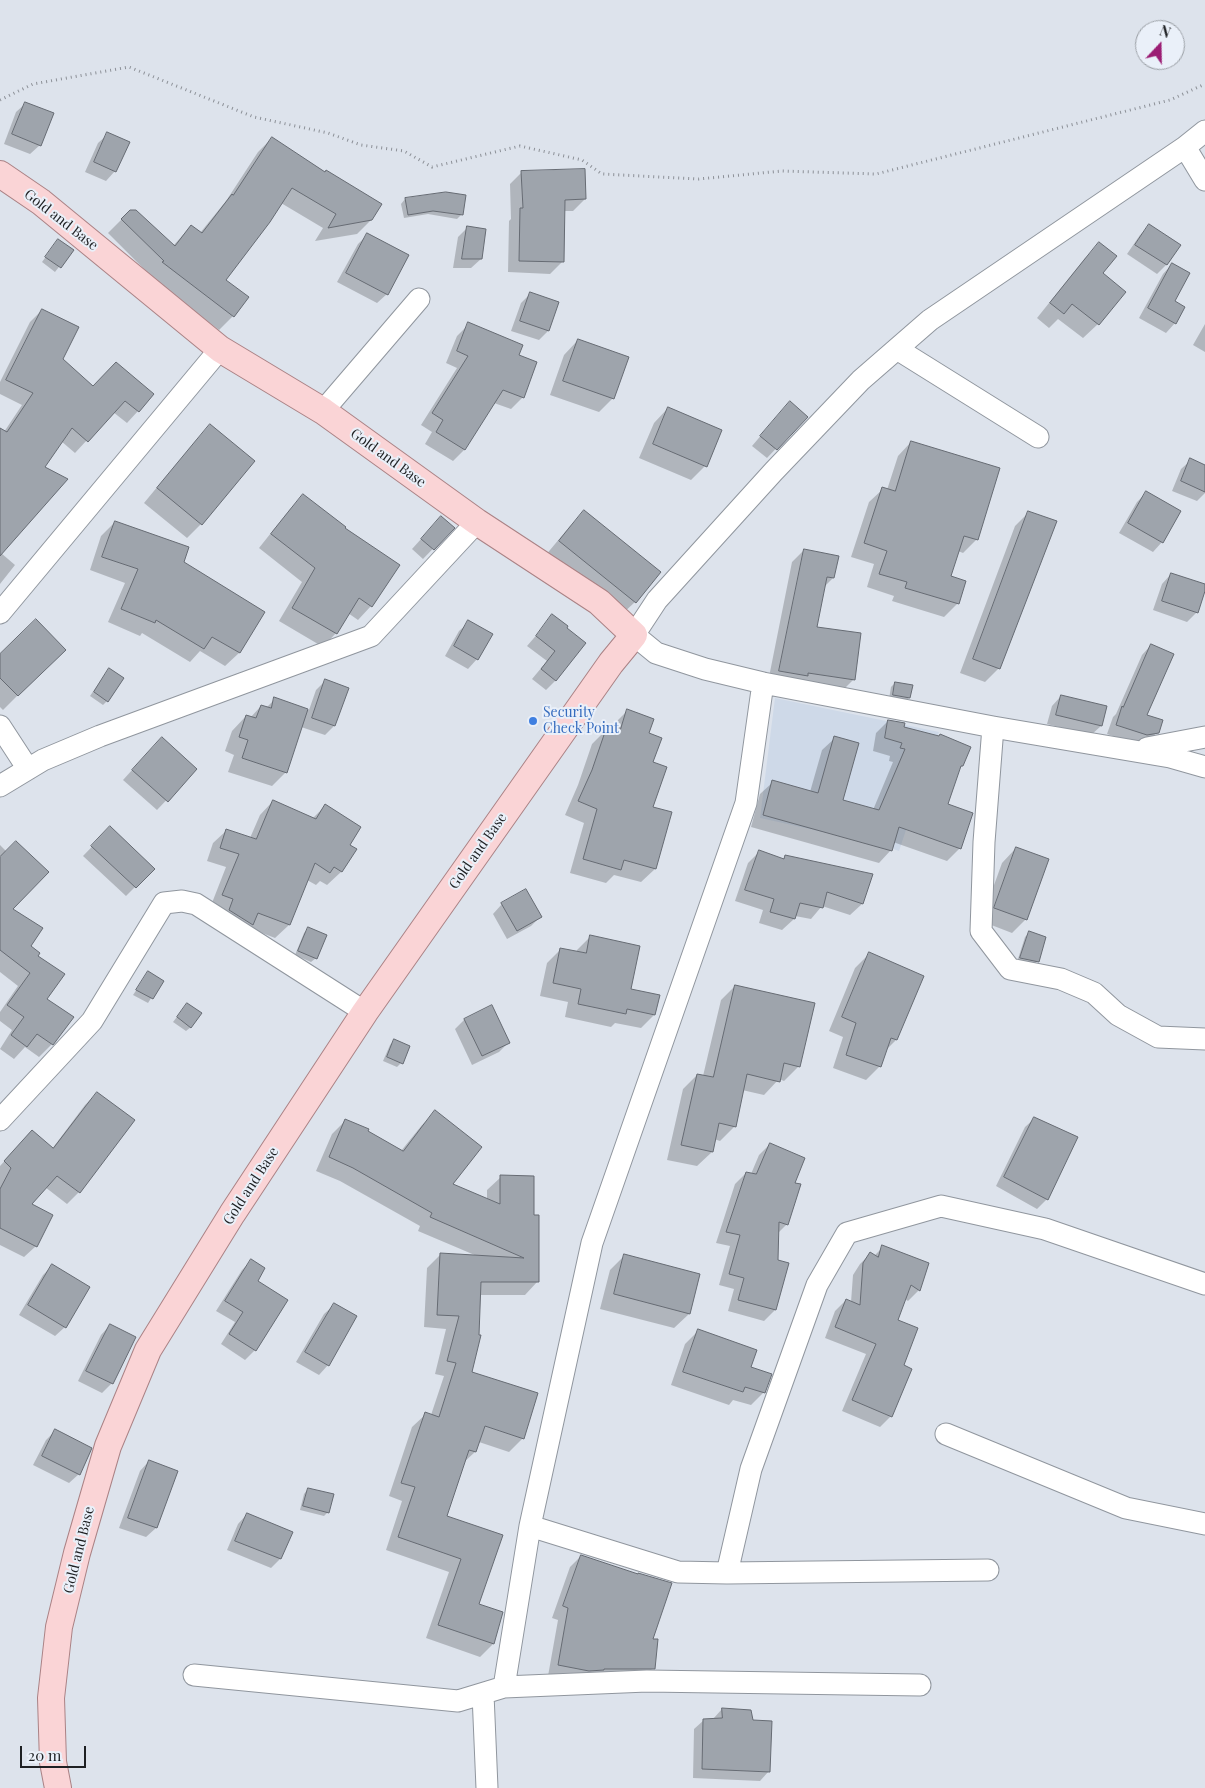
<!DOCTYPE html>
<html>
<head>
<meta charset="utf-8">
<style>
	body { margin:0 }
	#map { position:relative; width:1205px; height:1788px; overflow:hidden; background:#dde3ec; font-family:"Playfair Display",serif }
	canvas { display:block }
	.north { position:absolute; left:1135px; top:20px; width:50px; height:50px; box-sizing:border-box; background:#eaf0f9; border:1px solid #989da3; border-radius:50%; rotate:21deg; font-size:14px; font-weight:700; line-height:20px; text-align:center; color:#1e2023 }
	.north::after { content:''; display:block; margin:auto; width:18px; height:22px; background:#9b1d74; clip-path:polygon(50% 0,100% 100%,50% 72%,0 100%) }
	.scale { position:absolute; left:20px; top:1746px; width:66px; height:22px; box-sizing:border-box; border:2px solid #1e2023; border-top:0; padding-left:6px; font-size:15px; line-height:18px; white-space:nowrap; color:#1e2023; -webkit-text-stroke:4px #eaf0f9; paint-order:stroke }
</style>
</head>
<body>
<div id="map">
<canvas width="1205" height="1788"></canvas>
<div class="north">N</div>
<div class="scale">20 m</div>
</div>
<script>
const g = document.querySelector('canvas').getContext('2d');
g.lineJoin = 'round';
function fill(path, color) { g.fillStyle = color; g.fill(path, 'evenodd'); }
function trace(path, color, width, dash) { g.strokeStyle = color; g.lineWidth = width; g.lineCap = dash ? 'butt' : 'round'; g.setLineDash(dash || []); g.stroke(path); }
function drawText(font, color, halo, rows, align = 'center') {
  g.font = font + ' "Playfair Display",serif'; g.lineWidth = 4; g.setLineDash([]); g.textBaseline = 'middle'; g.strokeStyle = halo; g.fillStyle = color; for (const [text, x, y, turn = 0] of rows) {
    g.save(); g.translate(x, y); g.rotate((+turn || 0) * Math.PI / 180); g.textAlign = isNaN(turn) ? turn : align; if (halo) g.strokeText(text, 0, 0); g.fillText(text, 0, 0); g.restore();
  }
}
fill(new Path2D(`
	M775 698 939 732 899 851 882 845 760 818Z`), '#ced9e8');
fill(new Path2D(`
	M26 103 40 145 30 154 4 144 16 112Z
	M108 134 115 171 106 181 85 172 98 143Z
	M272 138 371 220 357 234 315 241 323 228 281 203 224 280 233 316 219 330 149 277 150 275 108 233 130 211 173 246 191 226 200 233 226 201 258 152Z
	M522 172 585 199 573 211H564L562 262 550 274 508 272 509 221 511 219 510 184Z
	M465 196 461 215 457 219 428 214 404 218 401 204 405 199Z
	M1149 226 1179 245 1166 265 1157 274 1127 254 1140 235Z
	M467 228 481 259 471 268H453L458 237Z
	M367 235 387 294 377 303 337 282 358 244Z
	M58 240 72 250 55 272 42 262Z
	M1100 244 1101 273 1124 292 1098 324 1083 338 1058 319 1049 328 1037 318 1085 258Z
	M1172 264 1173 302 1175 323 1166 333 1139 318 1163 274Z
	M530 294 548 331 539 340 511 331 521 303Z
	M42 310 62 360 93 387 116 364 138 411 127 423 113 412 75 453 61 441 43 468 1 553 15 565 0 584V429L4 432 22 405 0 394V382L30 322Z
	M469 324 517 355 523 397 511 409 494 403 464 450 453 461 425 444 432 432 421 425 457 368 446 363 457 336Z
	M1205 324V352L1193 345Z
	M578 340 613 398 599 412 550 395 564 355Z
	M668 408 705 466 691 480 639 458 654 423Z
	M781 412 806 417 767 458 752 446Z
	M210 426 201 524 187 538 144 503 196 440Z
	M911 442 977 539 963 553 958 551 950 577 958 603 944 617 892 601 894 596 867 587 874 564 851 557 869 502 883 489 887 490 898 456Z
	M1191 460 1205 466V493L1197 501 1172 491 1181 469Z
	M1146 493 1162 542 1153 552 1119 533 1137 502Z
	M303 495 371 606 358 620 348 613 336 633 323 647 279 621 302 582 259 548 290 509Z
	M584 512 659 572 635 602 620 616 545 556 570 526Z
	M1029 512 999 668 985 682 960 673 1015 526Z
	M441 517 453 528 423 559 412 549Z
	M115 522 263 612 239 653 225 666 200 651 190 662 142 633 140 636 108 622 125 583 90 570 101 536Z
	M804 550 833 578 824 587 816 628 854 679 842 691 768 682 792 562Z
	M1171 574 1205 585 1197 612 1187 622 1153 610 1162 584Z
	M553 616 565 629 584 644 555 681 546 690 532 679 547 661 527 646Z
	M469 622 477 659 468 669 445 656 459 631Z
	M1151 645 1145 716 1157 732 1148 742 1137 744 1107 734 1113 717 1116 714 1142 655Z
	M0 655 55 658 3 710 0 707Z
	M105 674 107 701 103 705 90 696Z
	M326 680 334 726 325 735 301 727 286 772 272 786 228 772 234 755 225 751 232 731 246 716 250 718 261 706 266 708 275 699 309 710 316 690Z
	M895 683 909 698 905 702 889 699 891 687Z
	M1061 696 1105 707 1101 726 1091 735 1047 724 1052 706Z
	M627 711 647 734 655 869 641 882 614 875 606 883 570 873 584 823 565 815 578 785 592 744 606 730 611 732 613 725Z
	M888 721 903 727 962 766 959 768 946 805 960 848 947 861 893 842 891 850 879 863 751 827 760 794 773 782 810 792 822 750 835 738 841 801 873 810 893 762 889 761 890 756 873 751 876 733Z
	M152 748 196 769 157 810 123 780Z
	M273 801 312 819 325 806 348 845 355 849 341 872 327 885 320 881 316 885 307 880 289 925 275 938 249 928 210 908 226 867 207 861 213 843 227 830 250 838 260 815Z
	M110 828 153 869 126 896 83 856Z
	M0 845 7 852 0 920Z
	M1016 848 1026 919 1012 933 981 921 1002 863Z
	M759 852 782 860 785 857 871 875 862 904 850 915 822 906 811 919 795 916 794 919 782 930 759 923 763 910 735 901 748 863Z
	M502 904 540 917 531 926 507 939 493 914Z
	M0 926 36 956 46 999 72 1017 52 1044 39 1057 25 1047 14 1059 0 1049 12 1030 0 1021V1012L18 986 0 972Z
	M308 929 316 958 311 962 295 955 304 933Z
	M1029 933 1037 961 1033 966 1017 962 1025 937Z
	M590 937 630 990 654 1015 641 1028 615 1023 611 1027 565 1017 568 1002 540 996 547 963 561 949 576 953 577 950Z
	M869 954 896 1040 885 1051 880 1066 866 1080 833 1068 843 1037 829 1031 855 968Z
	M148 973 162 981 148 1003 133 995Z
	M735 986 799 1066 784 1081 779 1079 764 1095 742 1090 735 1126 720 1141 714 1139 712 1152 697 1166 667 1160 683 1089 697 1075 703 1076 721 1000Z
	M183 1009 191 1027 186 1031 173 1022Z
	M464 1020 508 1043 499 1052 472 1065 455 1029Z
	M394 1040 401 1063 397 1067 383 1061 390 1045Z
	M97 1093 133 1121 79 1192 67 1204 45 1187 30 1204 36 1246 24 1257 0 1245V1166L21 1143 52 1149 85 1105Z
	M436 1112 451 1184 487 1200V1190L501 1177 532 1216 538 1281 525 1295H479L470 1372 523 1438 509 1452 479 1442 475 1452 463 1463 445 1516 501 1536 477 1604 493 1644 480 1657 426 1638 449 1572 386 1550 402 1501 389 1496 412 1427 426 1414 431 1415 444 1376 435 1374 446 1329 424 1327 427 1268 440 1255 477 1256 418 1231 420 1226 340 1181 316 1171 332 1134 345 1121 401 1151 422 1125Z
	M1035 1118 1077 1137 1047 1199 1037 1209 996 1186 1025 1127Z
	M770 1144 793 1184 787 1224 778 1233 775 1310 764 1321 728 1311 734 1289 719 1285 730 1246 716 1243 735 1184 746 1173 751 1174 759 1155Z
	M883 1247 919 1290 908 1301 905 1299 896 1321 902 1366 891 1416 880 1427 842 1411 866 1354 825 1338 835 1311 846 1300 851 1302 853 1275 860 1264 871 1253 874 1256Z
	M624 1256 689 1314 674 1328 600 1309 610 1270Z
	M251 1261 256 1281 255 1350 245 1360 221 1344 235 1322 216 1311 242 1270Z
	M52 1266 65 1327 55 1336 19 1315 43 1275Z
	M334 1305 328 1365 319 1375 296 1362 324 1314Z
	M110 1325 112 1383 102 1393 78 1381 101 1335Z
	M698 1331 750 1368 764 1392 751 1405 733 1400 729 1405 671 1385 685 1344Z
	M55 1431 79 1474 69 1483 33 1465 46 1440Z
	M149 1461 176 1471 156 1528 146 1537 119 1528 140 1471Z
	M308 1489 328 1512 324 1516 300 1510 304 1494Z
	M247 1514 291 1533 280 1559 271 1568 227 1550 238 1524Z
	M581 1556 652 1640 653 1668 642 1679 548 1676 558 1620 552 1618 570 1567Z
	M722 1709 769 1771 760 1781 693 1778 694 1729 704 1720 713 1719Z`), '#0003');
const building = new Path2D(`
	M25 102 54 113 41 146 12 134Z
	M107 132 130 142 116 172 94 162Z
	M272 137 325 172 326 170 382 204 372 220 328 228 336 214 292 188 270 222 226 280 249 297 234 317 162 262 164 261 121 219 130 210H136L175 246 191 225 202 233 232 194 233 195Z
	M585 169 586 199 565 200 564 262 519 261 520 208H523L521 171Z
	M446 192 466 195 463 215 433 211 408 215 405 198Z
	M1149 224 1181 245 1167 265 1135 245Z
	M467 226 486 229 482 259H462Z
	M367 233 409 255 388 295 346 273Z
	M58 239 74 250 61 268 45 257Z
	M1099 242 1117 256 1103 273 1126 292 1099 325 1072 304 1064 314 1050 303Z
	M1172 263 1190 273 1175 301 1185 307 1176 324 1148 308Z
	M530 292 559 302 549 331 520 321Z
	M42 309 79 327 63 359 93 386 116 362 154 394 139 412 125 401 88 442 72 428 45 467 68 479 0 556V428L7 432 33 393 6 380Z
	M468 322 523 345 519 355 537 362 524 398 503 390 465 450 436 432 443 420 432 413 468 356 457 351Z
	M578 339 629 357 614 399 563 381Z
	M790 401 808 417 777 450 760 436Z
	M668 407 722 430 707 467 653 444Z
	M210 424 255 461 202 525 157 488Z
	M911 441 1000 468 978 540 964 536 951 576 966 581 959 604 905 588 907 582 879 574 887 551 864 543 882 487 895 491Z
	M1190 458 1205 465V492L1181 481Z
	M1146 491 1181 511 1163 543 1128 523Z
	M303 494 346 527 345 528 400 565 372 607 359 598 337 634 292 608 315 568 271 534Z
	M584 510 661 572 636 603 559 541Z
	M1028 511 1057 521 1000 669 973 659Z
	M441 516 455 528 434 550 421 539Z
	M115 521 189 547 184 562 265 612 240 653 212 637 204 649 156 620 155 623 121 609 138 569 102 557Z
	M804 549 839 556 834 578 827 577 817 627 861 633 855 680 808 673V676L779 671Z
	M1171 573 1205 584V591L1198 613 1162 601Z
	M552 614 568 626 567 628 586 643 556 681 541 669 555 651 536 636Z
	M36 619 66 650 18 696 0 678V654Z
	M468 620 493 634 478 660 454 646Z
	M1151 644 1174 654 1147 715 1163 720 1159 733 1147 735 1116 725 1122 706 1123 707Z
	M109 668 124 678 108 702 94 692Z
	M325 679 349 688 335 726 312 718Z
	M895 682 913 685 910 698 893 695Z
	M1061 695 1107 706 1102 726 1056 715Z
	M274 697 308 709 287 773 242 758 248 740 239 737 246 715 256 718 261 705 271 708Z
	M627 709 654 719 649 733 662 738 653 762 667 767 653 807 672 812 656 869 624 860 621 870 583 859 597 809 578 801 592 770 606 729 619 733Z
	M888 720 905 723 904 727 939 736 940 734 971 747 963 766H961L948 804 973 813 961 849 899 827 892 851 763 815 772 780 818 793 834 736 859 743 843 800 879 810 905 749 900 748 902 743 885 738Z
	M162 737 197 769 168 802 132 770Z
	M273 800 316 819 325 804 361 827 350 845 357 849 342 872 334 867 330 873 315 863 290 925 258 913 253 925 229 910 233 899 222 895 239 854 220 848 226 829 256 839Z
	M110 826 155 869 136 888 91 846Z
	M16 841 49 872 13 909 43 928 31 946 40 953 38 956 65 974 47 999 74 1017 53 1045 37 1034 27 1047 11 1035 24 1017 7 1005 30 973 0 950V857Z
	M1016 847 1049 859 1027 920 994 908Z
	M759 850 784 859 785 855 873 874 863 904 827 892 823 908 800 903 795 919 770 912 774 899 745 890Z
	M526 889 542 917 517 931 501 903Z
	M308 927 327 935 317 959 298 951Z
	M1029 931 1046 937 1039 962 1020 958Z
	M590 935 640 946 631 989 660 995 655 1015 627 1009 626 1014 578 1004 581 989 553 983 560 948 586 953Z
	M869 952 924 976 897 1040 891 1038 881 1067 846 1055 856 1023 842 1017Z
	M148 971 164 981 153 999 136 990Z
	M735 985 815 1003 800 1067 784 1063 780 1082 747 1074 736 1127 719 1123 713 1152 681 1145 697 1074 713 1077Z
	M187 1003 202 1013 191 1028 177 1017Z
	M492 1005 510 1043 482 1056 464 1019Z
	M394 1039 410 1046 403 1064 387 1057Z
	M97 1092 135 1120 80 1193 57 1176 32 1204 53 1215 37 1247 0 1228V1189L11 1168 4 1161 32 1130 53 1148Z
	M435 1110 482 1147 453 1184 500 1204V1175L534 1176V1215H539V1282H481L479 1335H481L472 1372 538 1393 524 1439 485 1426 476 1452 469 1450 447 1516 503 1535 479 1604 503 1612 494 1644 438 1625 461 1559 398 1537 415 1487 401 1483 425 1412 439 1417 456 1363 447 1361 459 1316 437 1315 440 1253 524 1258 430 1217 432 1213 353 1168 329 1157 345 1119 369 1129 368 1131 403 1151Z
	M1034 1117 1078 1137 1048 1200 1004 1177Z
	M770 1143 805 1158 795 1183 801 1184 788 1225 779 1222 778 1260 789 1263 776 1310 738 1300 744 1278 729 1274 740 1235 726 1232 746 1172 756 1174Z
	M882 1245 929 1263 920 1291 911 1285 898 1320 918 1328 904 1365 912 1369 892 1417 852 1400 876 1344 835 1327 846 1299 860 1305 863 1263 870 1252 878 1257Z
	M624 1254 700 1274 690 1314 614 1294Z
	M251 1259 265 1268 258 1281 288 1300 256 1351 229 1334 243 1312 225 1301Z
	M52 1264 90 1287 66 1328 28 1305Z
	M334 1303 357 1316 329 1366 305 1352Z
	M110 1324 136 1337 113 1384 86 1371Z
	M698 1329 757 1350 751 1367 772 1374 765 1393 745 1387 743 1392 683 1372Z
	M55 1429 92 1448 80 1475 42 1456Z
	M149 1460 178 1471 157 1528 128 1518Z
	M308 1488 334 1494 329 1513 303 1506Z
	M247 1513 293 1532 281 1559 235 1541Z
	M581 1555 638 1574V1573L672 1583 653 1639H658L655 1669H604V1670L589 1671 558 1665 568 1608 563 1606Z
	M722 1708 751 1710 753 1720 772 1721 770 1772 702 1769 703 1719 722 1718Z`);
fill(building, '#9ea4ac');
trace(building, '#666b73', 1);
const minor = new Path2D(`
	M1205 131 1185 147 930 320 861 380 774 471 657 600 634 635 656 653 705 669 763 683 993 727 1170 757 1205 767
	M1185 147 1205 180
	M897 349 1038 437
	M323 411 419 299
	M0 613 220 349
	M0 726 28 769
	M993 727 984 842 981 931 1010 969 1061 979 1094 993 1118 1015 1158 1037 1205 1039
	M1147 748 1205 737
	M0 786 43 760 100 736 371 636 477 522
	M0 1120 92 1021 164 903 182 901 196 904 365 1012
	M946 1434 1126 1508 1205 1524
	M530 1526 678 1572 727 1573 988 1570
	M727 1573 751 1469 817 1285 847 1233 941 1206 1045 1229 1205 1284
	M194 1675 458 1701 504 1687 530 1526 592 1243 746 803 763 683
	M504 1687 647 1681 920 1685
	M483 1694 487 1788`);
const major = new Path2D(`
	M0 174 41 202 220 349 323 411 477 522 599 602 634 635 611 663 365 1012 232 1214 148 1350 108 1446 77 1553 59 1627 51 1698 53 1762 58 1788`);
trace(minor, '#90969e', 23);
trace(major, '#aa8285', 28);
trace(new Path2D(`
	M0 100 33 84 129 67 254 117 328 133 361 145 404 151 432 167 520 146 582 160 602 174 699 179 782 171 876 174 1170 100 1205 84`), '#8c9097', 3, [1, 4]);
trace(minor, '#fff', 21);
trace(major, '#fad4d6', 26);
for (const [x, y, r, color] of [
	[533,721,5,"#3f7fe0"]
]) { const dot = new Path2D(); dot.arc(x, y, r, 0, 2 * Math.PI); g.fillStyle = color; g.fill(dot); trace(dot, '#eaf0f9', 2); }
drawText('14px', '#1e2023', '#eaf0f9', [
	["Gold and Base",61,220,38],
	["Gold and Base",388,458,36],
	["Gold and Base",478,851,-55],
	["Gold and Base",251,1186,-57],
	["Gold and Base",79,1550,-76]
]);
drawText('14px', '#366cbe', '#eaf0f9', [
	["Security",543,713],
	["Check Point",543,729]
], 'left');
</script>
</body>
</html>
